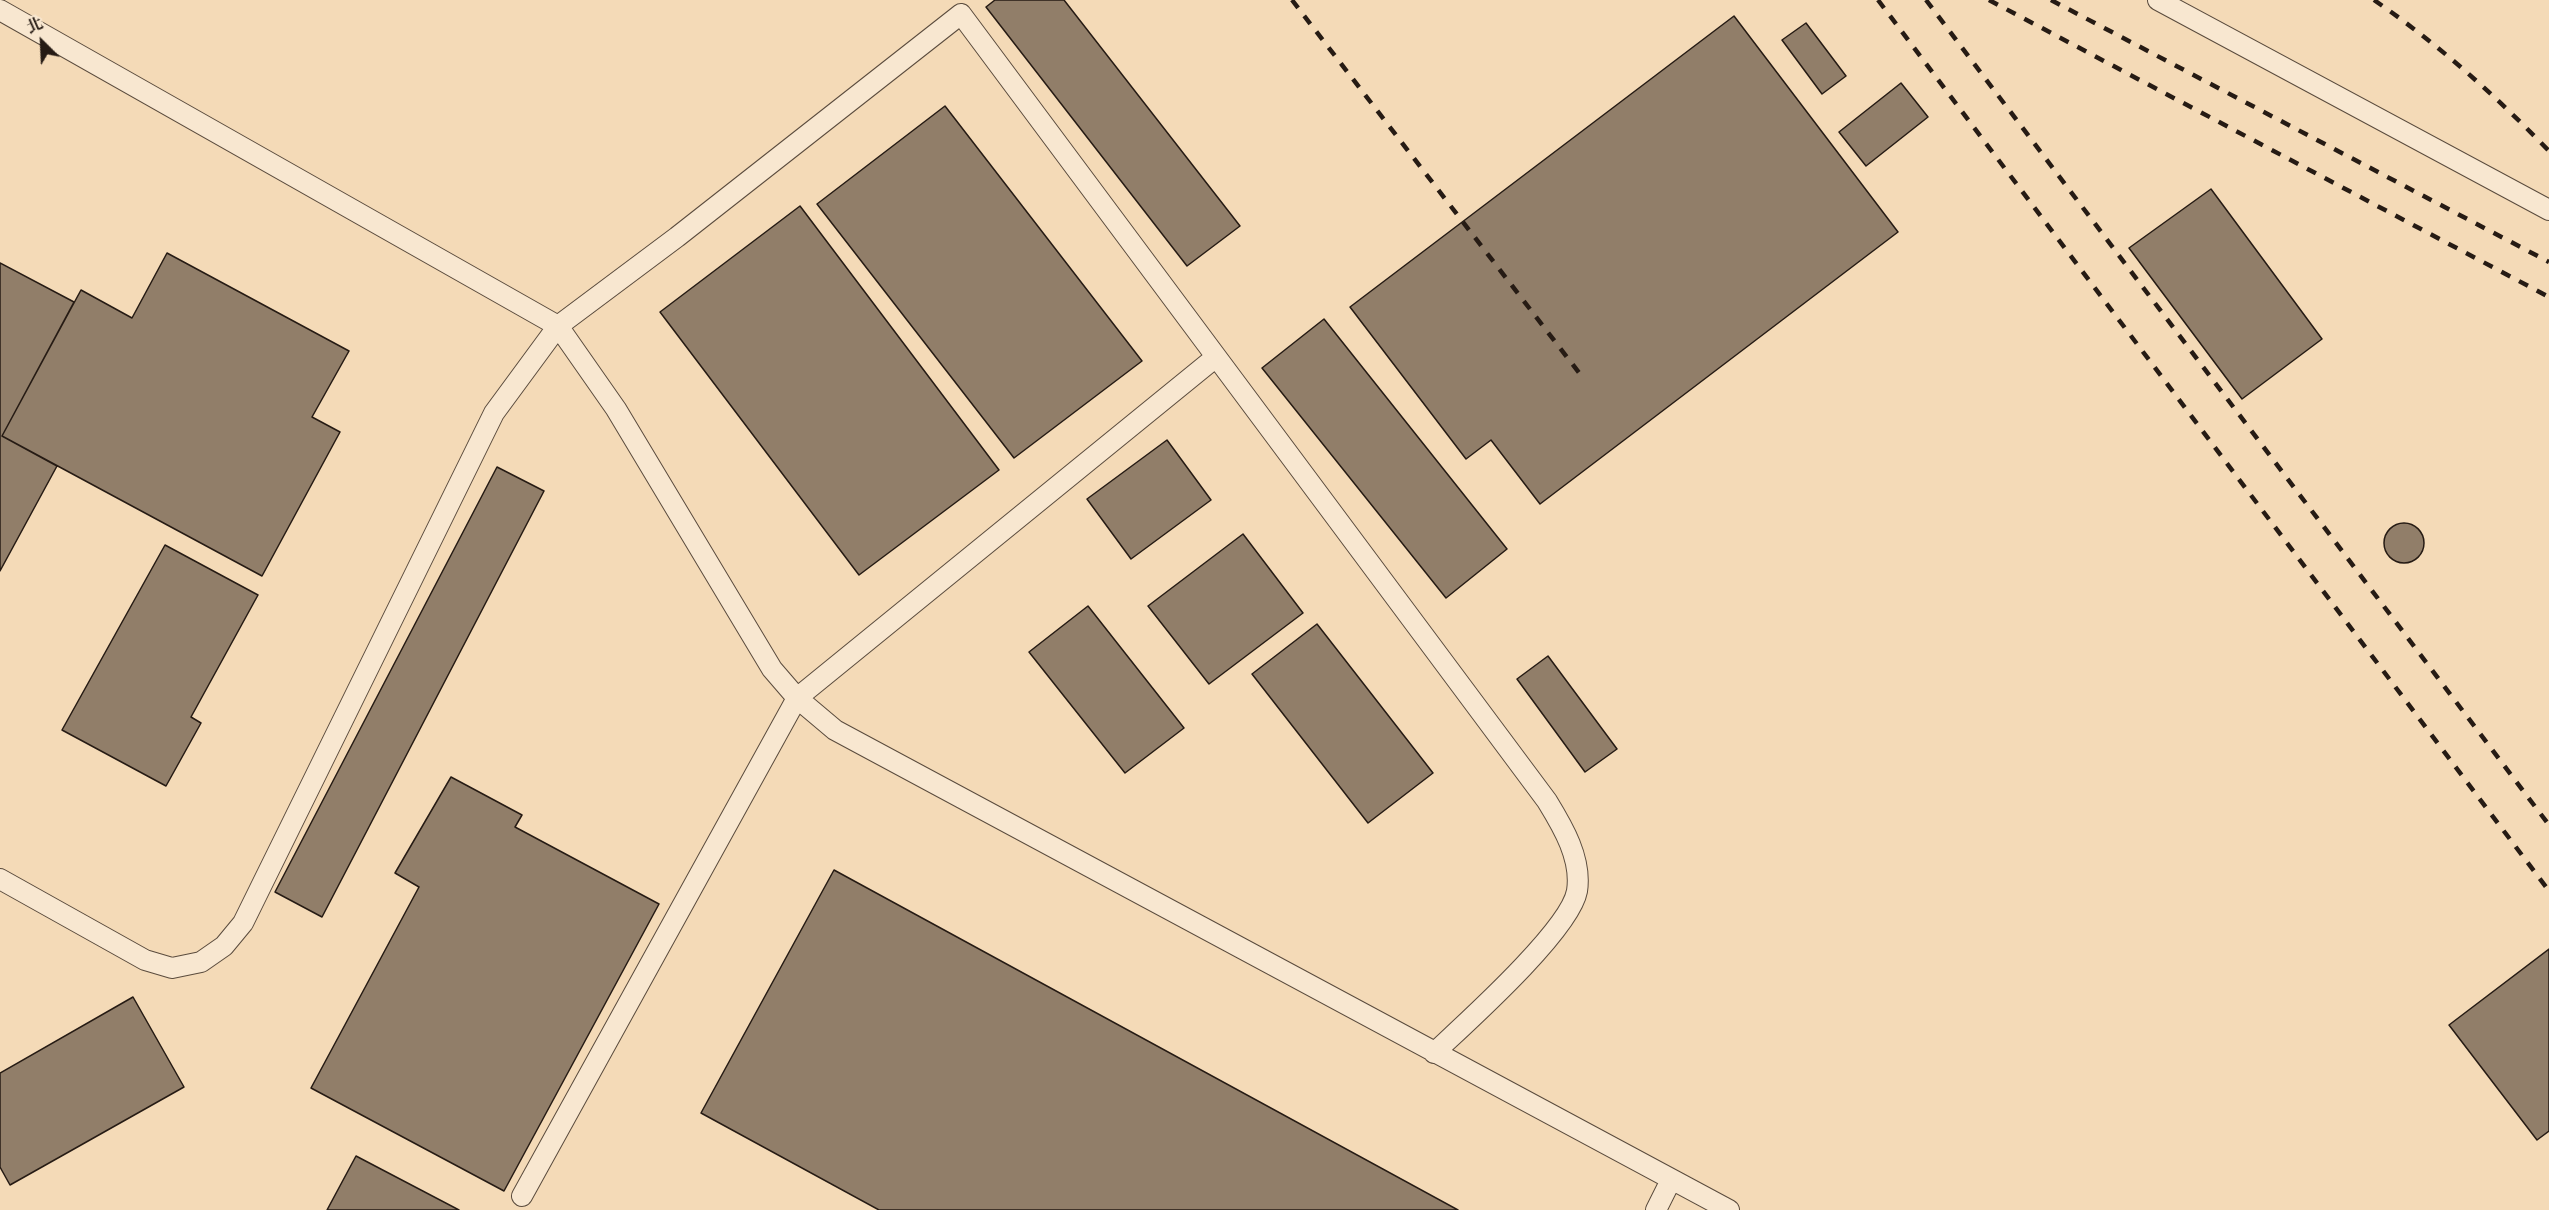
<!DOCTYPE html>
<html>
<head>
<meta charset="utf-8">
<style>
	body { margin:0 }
	#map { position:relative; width:2549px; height:1210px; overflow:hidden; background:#f4dab7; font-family:"Libre Bodoni","Noto Serif TC",serif }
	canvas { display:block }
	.north { position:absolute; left:12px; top:12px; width:60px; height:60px; -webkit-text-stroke:4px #f8e7d0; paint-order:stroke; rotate:336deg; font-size:16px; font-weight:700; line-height:24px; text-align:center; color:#261b14 }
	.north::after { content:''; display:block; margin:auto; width:21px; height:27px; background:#261b14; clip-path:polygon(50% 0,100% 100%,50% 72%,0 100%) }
</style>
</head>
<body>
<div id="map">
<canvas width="2549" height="1210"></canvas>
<div class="north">北</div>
</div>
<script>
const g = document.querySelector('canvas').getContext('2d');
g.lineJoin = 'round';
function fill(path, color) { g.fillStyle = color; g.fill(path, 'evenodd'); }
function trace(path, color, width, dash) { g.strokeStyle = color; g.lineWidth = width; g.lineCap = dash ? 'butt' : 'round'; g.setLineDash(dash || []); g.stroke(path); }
const building = new Path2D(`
	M995 0H1064L1240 226 1187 266 986 7Z
	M1734 16 1898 232 1540 504 1491 440 1466 459 1350 307Z
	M1806 23 1846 76 1822 94 1782 40Z
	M1901 83 1928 117 1866 166 1839 132Z
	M945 106 1142 361 1014 458 817 204Z
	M2211 189 2322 339 2242 399 2129 248Z
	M800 206 999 470 859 575 660 312Z
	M167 253 349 351 312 417 340 432 262 576 2 436 81 290 132 318Z
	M0 263 74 302 2 436 57 466 0 571Z
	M1324 319 1507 549 1446 598 1262 368Z
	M1167 440 1211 500 1131 559 1087 499Z
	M497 467 544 491 322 917 275 892Z
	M2384 543a20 20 0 1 1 40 0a20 20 0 1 1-40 0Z
	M1243 534 1303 613 1209 684 1148 606Z
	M165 545 258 595 191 717 201 723 166 786 62 730Z
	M1088 606 1184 728 1125 773 1029 652Z
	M1317 624 1433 773 1368 823 1252 674Z
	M1548 656 1617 749 1585 772 1517 679Z
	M451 777 522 815 515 827 659 904 504 1191 311 1088 419 887 395 873Z
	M834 870 1458 1210H879L701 1113Z
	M2549 949V1131L2537 1140 2449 1025Z
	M133 997 184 1087 10 1185 0 1167V1073Z
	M356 1156 459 1210H327Z`);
fill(building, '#917e69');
trace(building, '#261b14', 1.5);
const service = new Path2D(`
	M2158 0 2549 210
	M0 10 558 326 616 409 772 669 797 698 835 730 1729 1210
	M0 879 145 960 172 968 201 962 224 946 243 923 494 413 558 326 677 237 961 14 1547 801C1563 827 1582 859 1577 891 1570 930 1466 1023 1434 1053
	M522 1196 797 698 1216 357
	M1656 1210 1671 1180`);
trace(service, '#5a4b3d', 22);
trace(service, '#f8e7d0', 20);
trace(new Path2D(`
	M1292 0 1580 374
	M1878 0 2549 891
	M1926 0 2549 825
	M1989 0 2549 297
	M2051 0 2549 262
	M2374 0C2438 44 2495 95 2549 151`), '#261b14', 4.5, [10, 10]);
</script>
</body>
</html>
